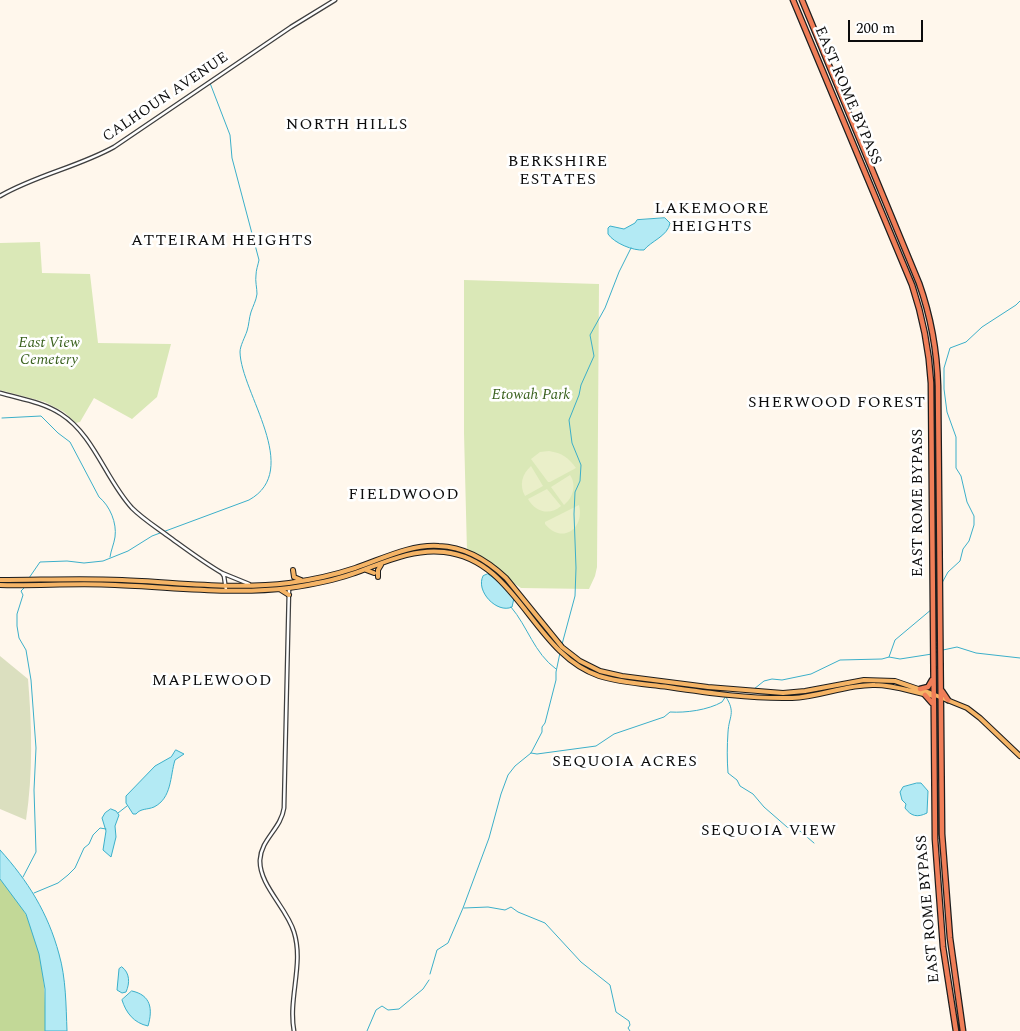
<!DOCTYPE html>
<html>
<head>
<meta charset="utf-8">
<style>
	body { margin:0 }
	#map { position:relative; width:1020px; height:1031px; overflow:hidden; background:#fff7ec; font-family:Spectral,serif }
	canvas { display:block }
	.scale { position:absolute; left:848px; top:20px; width:75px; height:22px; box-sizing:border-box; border:2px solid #0c0c0c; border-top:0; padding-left:6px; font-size:15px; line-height:18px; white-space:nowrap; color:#0c0c0c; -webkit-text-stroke:4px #fff; paint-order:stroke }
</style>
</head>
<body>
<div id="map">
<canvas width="1020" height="1031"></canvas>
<div class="scale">200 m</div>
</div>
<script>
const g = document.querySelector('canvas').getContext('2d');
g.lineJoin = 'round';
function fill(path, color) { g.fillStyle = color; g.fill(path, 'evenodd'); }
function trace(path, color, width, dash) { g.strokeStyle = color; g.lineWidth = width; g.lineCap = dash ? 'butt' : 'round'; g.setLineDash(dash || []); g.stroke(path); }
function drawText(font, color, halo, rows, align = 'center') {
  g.font = font + ' Spectral,serif'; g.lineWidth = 5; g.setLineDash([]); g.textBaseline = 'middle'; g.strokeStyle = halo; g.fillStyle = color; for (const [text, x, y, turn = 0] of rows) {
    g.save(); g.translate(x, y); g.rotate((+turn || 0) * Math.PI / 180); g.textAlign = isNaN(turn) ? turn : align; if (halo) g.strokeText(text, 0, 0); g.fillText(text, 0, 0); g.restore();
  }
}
fill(new Path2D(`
	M40 242 42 273 90 274 98 343 171 344 157 397 132 419 94 398 80 422 76 423 64 412 45 402 0 390V243Z
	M464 280 599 284 597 567 595 576 589 589 521 588 467 552 464 433Z`), '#dae8b7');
fill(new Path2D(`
	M0 879C9 890 19 901 25 913 44 949 46 992 45 1031H0Z`), '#c2d897');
fill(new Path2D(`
	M0 656 28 679C32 727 33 773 26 820L0 809Z`), '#dbdfbf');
fill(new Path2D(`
	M549 451C562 453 569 458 576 468L550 482H548L531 459 540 452Z
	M531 466 543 486 525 496C519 485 522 474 531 466Z
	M570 475C577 485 573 498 564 505L551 487Z
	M547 489 561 506C550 516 535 512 528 499Z
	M579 505C585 530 561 544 545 524V522Z`), '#eaefc9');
const water = new Path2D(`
	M665 218 670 223C668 236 651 241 644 250 633 251 614 243 608 234V228L610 226 624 229 635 223 637 220Z
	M488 574 495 579 514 598 512 607C497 614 475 591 483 576Z
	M176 750 184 754 175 760C170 776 172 798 154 807 147 810 141 808 136 814H133L126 803V796L155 766 171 757Z
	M917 783H921L928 791 927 813C917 818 911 816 905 808L906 804 902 800 900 792 903 787Z
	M111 809 116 811 119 815 115 826 116 837 111 857 103 850 106 831 102 818 105 813Z
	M0 850C28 881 48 913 59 954 66 978 66 1006 67 1031H45V989L39 954 26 914 0 879Z
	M122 967C130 973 130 983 126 992L122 993 117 990 119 969Z
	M132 991C151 995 153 1009 148 1026 134 1023 126 1013 122 1000Z`);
fill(water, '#b3eaf4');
trace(water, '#3bafc9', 1);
trace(new Path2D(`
	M2 418 41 416 58 433 70 442 99 497C110 506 117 523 115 537 114 544 111 550 110 557
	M29 578 40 562 67 561 84 563 103 561 128 551 152 536 249 500C303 470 241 393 240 352 240 346 245 337 247 331 249 325 249 318 251 312 253 306 256 301 257 294 257 288 255 281 256 275 256 270 258 265 259 260L232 158 230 135 210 83
	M942 583 948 572 960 561 963 549 969 541 974 525V516L967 502 961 476 956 468V437L947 412 944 389V368L950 348 966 342 982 327 1016 305 1020 301
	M942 592V599
	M511 607C528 627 534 653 556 669
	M943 650 957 647 976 653 1020 658
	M889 657 895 640 932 609
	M754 689 764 681 772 679 782 680 811 674 840 660 882 659 889 657 900 659 932 654
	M726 697C736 713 729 716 728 732 727 746 727 760 728 773L737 780 740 786 753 794 764 807 787 827 800 831 814 843
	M531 753 537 754 596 746 614 734 664 717 670 712C686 713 708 710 722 702L726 696
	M118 813 127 806
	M23 877 36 852 34 790 36 748 31 680 26 650 19 638 17 626V614L23 595 21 591 26 586 27 581
	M34 893 58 883 68 875 75 868 84 848 89 844 93 835 100 828 106 829
	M464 908 488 907 505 910 511 907 518 912 545 923 581 962 610 985 616 1012 629 1021 630 1025 628 1028 630 1031
	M430 974 437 950 448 943 463 908 489 838 501 794 508 775 515 766 531 753 542 732V727L545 723 556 680V672L561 648 575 596 576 568 574 514 575 492 580 481 581 465 572 443 569 420 579 395 581 385 594 356 590 335 605 308 619 272 631 248
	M367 1031 376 1010 382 1006 388 1010 399 1009 423 989 429 980`), '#3bafc9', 1);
const minor = new Path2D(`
	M0 196C36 175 78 167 114 147L291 27 335 0
	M0 393C21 399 43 402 61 414 94 435 106 480 132 508 143 519 156 527 168 536 186 549 203 562 222 573L224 576 226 590
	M222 573 249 584
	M289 588 284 808C281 829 261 839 260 860 259 885 287 908 294 932 304 964 288 998 294 1031`);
const major = new Path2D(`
	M293 570 294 577 301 580
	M366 570 374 573
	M378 577V570L381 565
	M0 580C41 580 81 578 122 580 177 582 234 590 289 583 311 580 334 575 355 568 382 559 410 544 439 546 466 547 487 560 506 578L562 647 580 661 600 671 622 676 708 687 783 693 805 691 864 680 895 681 930 693 967 708 980 718 1020 756
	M0 585C38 586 76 583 115 585 172 587 232 595 289 588 310 585 332 581 352 574 381 564 412 548 444 552 518 560 532 653 599 676 621 683 645 684 668 687 708 693 751 699 792 698 820 697 847 684 875 685 896 685 914 693 934 696
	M281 590 289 595`);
const highway = new Path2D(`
	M793 0 912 285C923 318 929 349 931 383L935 839 943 947 956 1031
	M802 0 919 283C931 317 937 350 938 386L942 834 950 938 963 1031
	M920 689 928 687 932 680
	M942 691 948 700
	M925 695 932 703`);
trace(minor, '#3f3f3f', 5);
trace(major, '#1d1d1d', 6);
trace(highway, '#1d1d1d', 7);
trace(minor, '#fff', 2.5);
trace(major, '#f5b466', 4);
trace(highway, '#f07e58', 4.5);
drawText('15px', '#0c0c0c', '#fff', [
	["EAST ROME BYPASS",847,96,67],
	["CALHOUN AVENUE",166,98,-34],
	["EAST ROME BYPASS",919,503,-90],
	["EAST ROME BYPASS",929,909,-95]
]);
drawText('italic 15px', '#3b621f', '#fff', [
	["East View",49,344],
	["Cemetery",49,361],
	["Etowah Park",531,396]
]);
g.letterSpacing = '1px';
drawText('16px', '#0c0c0c', '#fff', [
	["NORTH HILLS",347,126],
	["BERKSHIRE",558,163],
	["ESTATES",558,181],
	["LAKEMOORE",712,210],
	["HEIGHTS",712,228],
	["ATTEIRAM HEIGHTS",222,242],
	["SHERWOOD FOREST",837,404],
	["FIELDWOOD",404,496],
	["MAPLEWOOD",212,682],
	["SEQUOIA ACRES",625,763],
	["SEQUOIA VIEW",769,832]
]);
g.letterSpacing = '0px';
</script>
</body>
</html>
